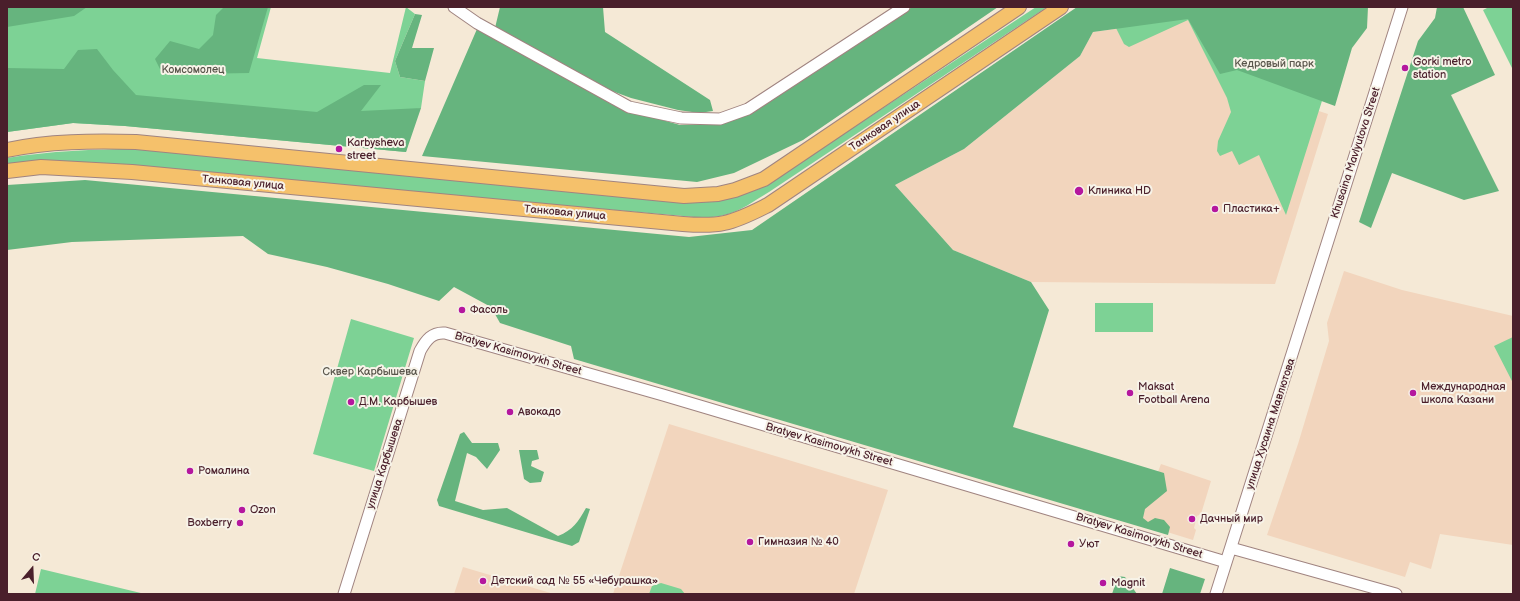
<!DOCTYPE html>
<html>
<head>
<meta charset="utf-8">
<style>
	body { margin:0 }
	#map { position:relative; width:1520px; height:601px; overflow:hidden; background:#f5e9d6; font-family:"Balsamiq Sans",sans-serif }
	canvas { display:block }
	.frame { position:absolute; inset:0; border:8px solid #4a1f2b; pointer-events:none }
	.north { position:absolute; left:12px; top:549px; width:40px; height:40px; -webkit-text-stroke:3px #f7f3e8; paint-order:stroke; rotate:19deg; font-size:11px; font-weight:700; line-height:16px; text-align:center; color:#4a1f2b }
	.north::after { content:''; display:block; margin:auto; width:14px; height:18px; background:#4a1f2b; clip-path:polygon(50% 0,100% 100%,50% 72%,0 100%) }
</style>
</head>
<body>
<div id="map">
<canvas width="1520" height="601"></canvas>
<div class="frame"></div>
<div class="north">С</div>
</div>
<script>
const g = document.querySelector('canvas').getContext('2d');
g.lineJoin = 'round';
function fill(path, color) { g.fillStyle = color; g.fill(path, 'evenodd'); }
function trace(path, color, width, dash) { g.strokeStyle = color; g.lineWidth = width; g.lineCap = dash ? 'butt' : 'round'; g.setLineDash(dash || []); g.stroke(path); }
function drawText(font, color, halo, rows, align = 'center') {
  g.font = font + ' "Balsamiq Sans",sans-serif'; g.lineWidth = 4; g.setLineDash([]); g.textBaseline = 'middle'; g.strokeStyle = halo; g.fillStyle = color; for (const [text, x, y, turn = 0] of rows) {
    g.save(); g.translate(x, y); g.rotate((+turn || 0) * Math.PI / 180); g.textAlign = isNaN(turn) ? turn : align; if (halo) g.strokeText(text, 0, 0); g.fillText(text, 0, 0); g.restore();
  }
}
fill(new Path2D(`
	M1188 19 1223 80 1328 114 1275 284 1031 282 953 250 895 185 964 149 1080 56 1093 32Z
	M1344 271 1402 290 1513 316V545L1440 534 1431 569 1410 562 1405 577 1267 535 1298 444 1329 341 1327 323Z
	M669 424 888 490 854 594H613Z
	M1161 464 1211 481 1201 514 1197 516 1194 528 1196 530 1193 540 1138 523Z
	M463 567 554 594H454Z`), '#f2d5bd');
fill(new Path2D(`
	M7 7H271L257 58 390 73 406 7 415 14 395 61 400 77 425 81 421 108 417 109 406 152 125 126 73 123 7 132Z
	M1036 7H1047L769 192C755 200 740 212 724 215 711 219 696 217 683 216L90 164 7 166V158C51 151 93 149 138 149L735 197 765 186Z
	M1489 7H1513V70L1483 10Z
	M1187 14 1339 47 1286 215 1259 155 1239 165 1232 151 1220 156 1217 151 1218 141 1231 112 1227 98 1188 20 1129 47 1124 44 1115 26Z
	M1095 303H1153V332H1095Z
	M351 319 414 338 374 471 313 454Z
	M1513 337V383L1494 346Z
	M41 569 145 594H35Z
	M661 583 681 589 685 594H649L652 586Z`), '#7dd295');
fill(new Path2D(`
	M7 7H87L74 16 7 27Z
	M224 7H268L249 73 195 74 160 69 155 59 170 41 199 49 213 35 216 15Z
	M500 7H603L605 32 710 100 713 111 699 113 678 110 631 98 612 91 495 28Z
	M912 7H998L803 140 734 173 697 182 422 156 477 29 627 110 680 125 718 124 751 112Z
	M1077 7H1368L1367 28 1352 48 1335 106 1237 70 1220 74 1188 19 1093 32 1080 56 964 149 895 185 953 250 1031 282 1049 310 1013 427 1164 473 1167 491 1145 509 1143 518 1148 522 1155 518 1164 520 1170 527 1168 535 574 359 571 346 500 323 491 307 454 287 439 301 388 284 327 267 268 254 243 236 72 242 7 250V185L85 180 689 237 752 230Z
	M1437 7H1463L1495 75 1451 95 1499 191 1464 200 1392 173 1371 228 1359 222 1418 41 1435 18Z
	M415 14 422 15 412 48H434L425 81 400 77 395 61Z
	M97 49 113 70 136 95 317 112 364 85H381L361 111 421 108 406 152 125 126 73 123 7 132V68L64 69 78 50Z
	M464 432 472 443H498L500 450 487 469 476 457 467 453 455 501 483 510 507 508 558 536C573 530 578 522 586 508L590 509 579 542 572 546 439 506 437 500 460 434Z
	M519 450H537L539 459 532 461 531 466 544 472 541 482 530 483 524 479Z
	M1170 568 1205 579 1200 594H1162Z
	M1118 576 1125 577 1137 594H1112Z`), '#66b47e');
const minor = new Path2D(`
	M454 7 477 23 629 107 681 118 720 119 748 109 904 7
	M1231 548 1396 594
	M344 594 420 351C426 340 432 332 445 333L663 395 1226 562
	M1216 594 1402 7`);
const major = new Path2D(`
	M7 150C49 141 93 141 136 142L684 196 718 194 735 190 764 179 1019 7
	M7 171 41 167 132 172 683 224C696 225 711 226 724 223 739 220 754 212 768 205L1061 7`);
trace(minor, '#a08480', 13);
trace(major, '#a08480', 16);
trace(minor, '#fff', 11);
trace(major, '#f5c16b', 14);
for (const [x, y, r, color] of [
	[1405,68,4,"#b5179e"],
	[339,149,4,"#b5179e"],
	[1079,191,5,"#b5179e"],
	[1215,209,4,"#b5179e"],
	[462,310,4,"#b5179e"],
	[1130,393,4,"#b5179e"],
	[1413,393,4,"#b5179e"],
	[351,402,4,"#b5179e"],
	[510,412,4,"#b5179e"],
	[190,471,4,"#b5179e"],
	[242,510,4,"#b5179e"],
	[1192,519,4,"#b5179e"],
	[240,523,4,"#b5179e"],
	[750,542,4,"#b5179e"],
	[1071,544,4,"#b5179e"],
	[483,581,4,"#b5179e"],
	[1103,583,4,"#b5179e"]
]) { const dot = new Path2D(); dot.arc(x, y, r, 0, 2 * Math.PI); g.fillStyle = color; g.fill(dot); trace(dot, '#f7f3e8', 1.5); }
drawText('11px', '#4a1f2b', '#f7f3e8', [
	["Gorki metro",1413,62],
	["station",1413,75],
	["Karbysheva",347,143],
	["street",347,156],
	["Клиника HD",1088,191],
	["Пластика+",1223,209],
	["Фасоль",470,310],
	["Maksat",1138,387],
	["Football Arena",1138,400],
	["Международная",1421,387],
	["школа Казани",1421,400],
	["Д.М. Карбышев",359,402],
	["Авокадо",518,412],
	["Ромалина",198,471],
	["Ozon",250,510],
	["Дачный мир",1200,519],
	["Boxberry",232,523,"right"],
	["Гимназия № 40",758,542],
	["Уют",1079,544],
	["Детский сад № 55 «Чебурашка»",491,581],
	["Magnit",1111,583]
], 'left');
drawText('11px', '#59554b', '#f7f3e8', [
	["Кедровый парк",1274,64],
	["Комсомолец",193,70],
	["Сквер Карбышева",370,372]
]);
drawText('11px', '#4a1f2b', '#f7f3e8', [
	["Танковая улица",885,126,-34],
	["Khusaina Mavlyutova Street",1356,153,-72],
	["Танковая улица",243,183,5],
	["Танковая улица",565,213,5],
	["Bratyev Kasimovykh Street",518,354,16],
	["улица Хусаина Мавлютова",1271,424,-72],
	["Bratyev Kasimovykh Street",829,445,16],
	["улица Карбышева",385,464,-72],
	["Bratyev Kasimovykh Street",1139,536,17]
]);
</script>
</body>
</html>
